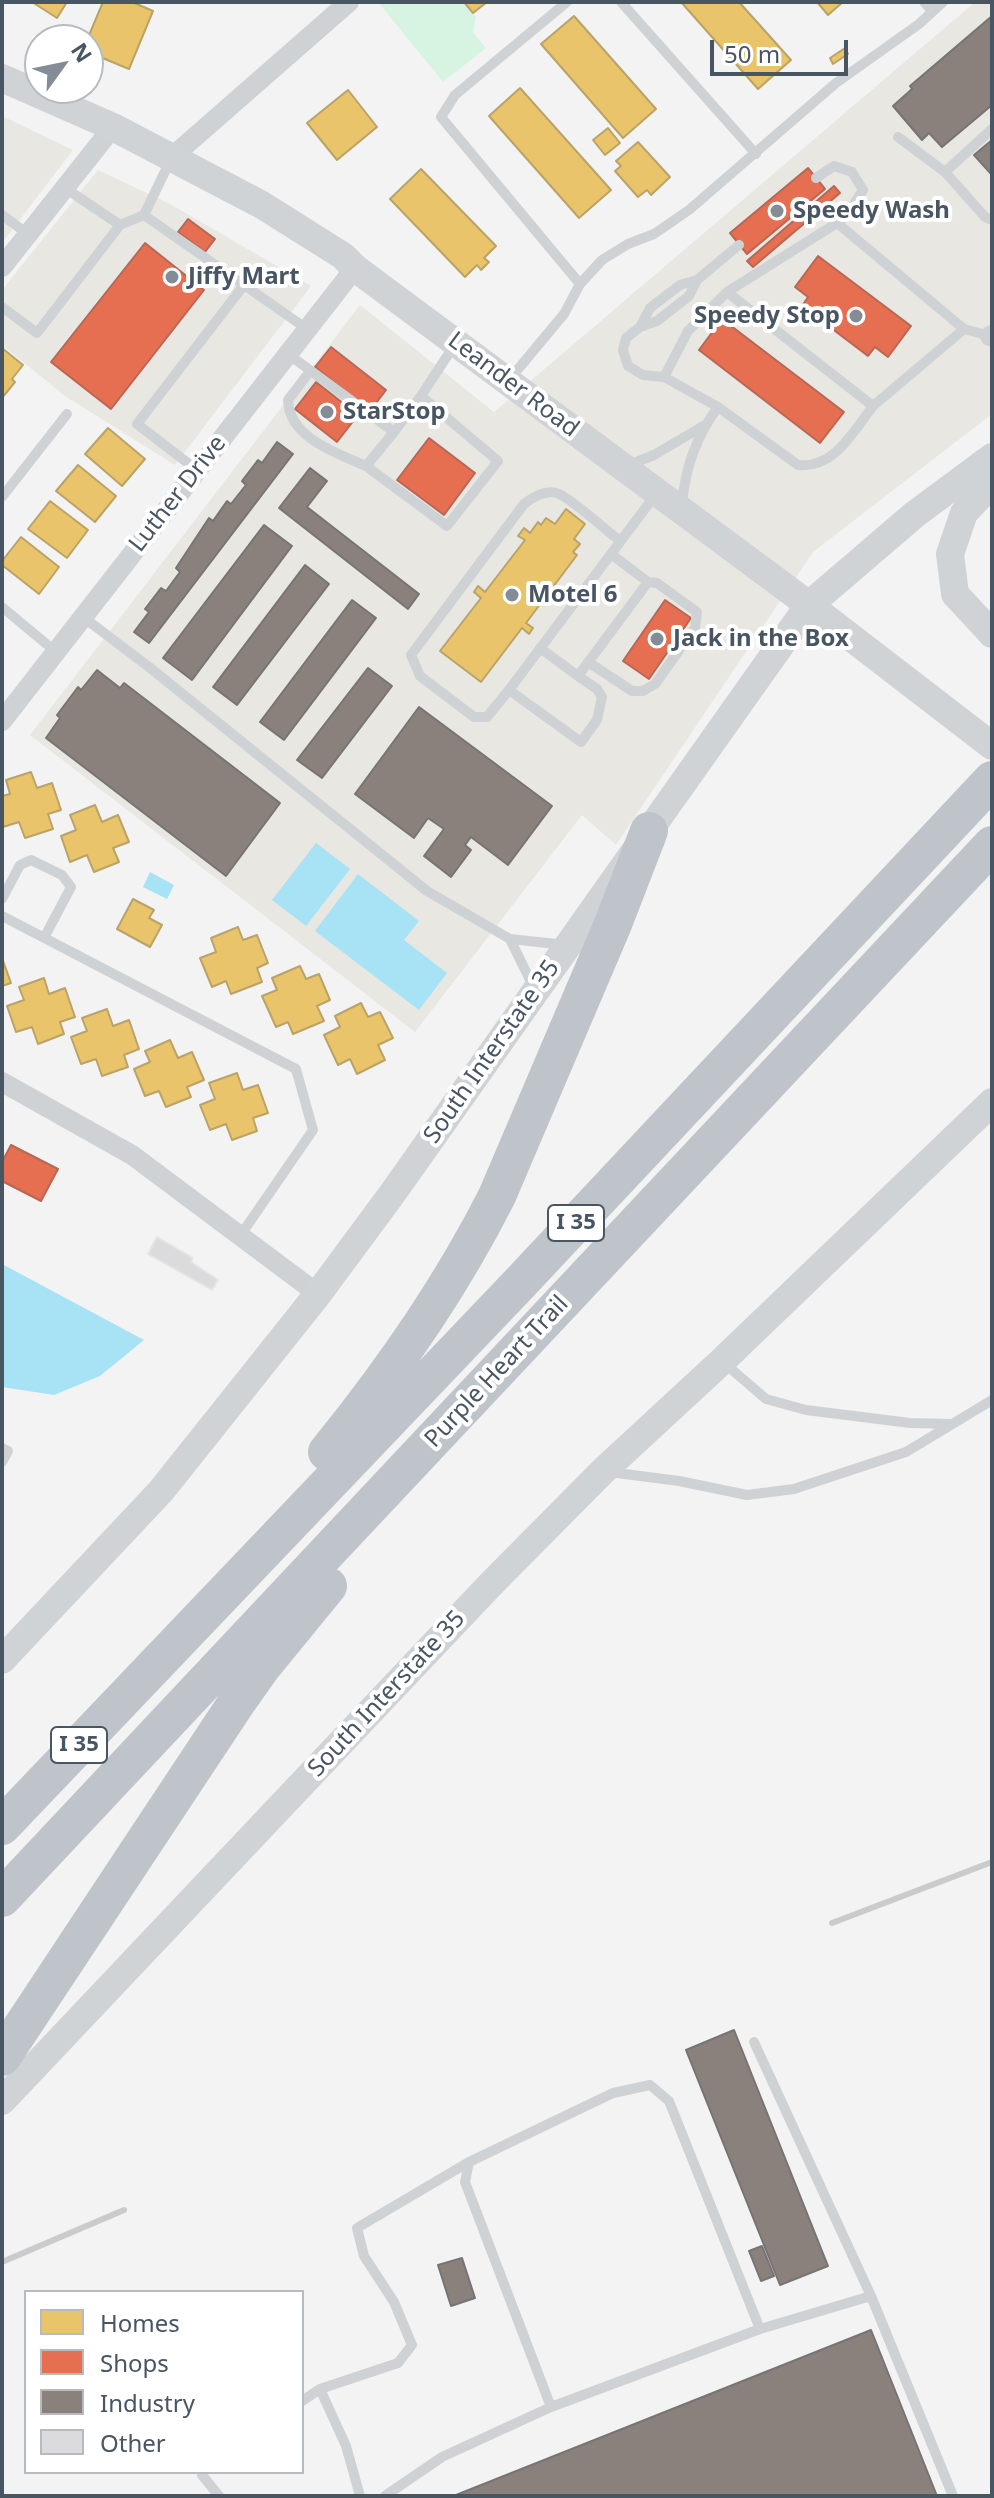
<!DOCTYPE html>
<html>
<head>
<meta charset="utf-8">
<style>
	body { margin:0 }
	#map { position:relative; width:994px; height:2498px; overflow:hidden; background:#f4f3f3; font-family:"Noto Sans",sans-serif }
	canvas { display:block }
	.frame { position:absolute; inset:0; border:4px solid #485562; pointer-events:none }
	.legend { position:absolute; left:24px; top:2290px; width:280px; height:184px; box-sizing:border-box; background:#fff; border:2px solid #b6bbc0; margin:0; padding:10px 14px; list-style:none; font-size:24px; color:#485562 }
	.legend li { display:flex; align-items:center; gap:16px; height:40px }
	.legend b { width:40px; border:2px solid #b6bbc0 }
	.north { position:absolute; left:24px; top:24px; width:80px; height:80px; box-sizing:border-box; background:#fff; border:2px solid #b6bbc0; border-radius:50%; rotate:57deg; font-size:22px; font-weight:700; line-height:32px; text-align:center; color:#485562 }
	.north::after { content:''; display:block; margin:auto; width:28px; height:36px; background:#848c95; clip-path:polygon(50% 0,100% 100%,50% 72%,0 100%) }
	.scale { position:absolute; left:710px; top:40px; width:138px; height:36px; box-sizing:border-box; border:4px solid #485562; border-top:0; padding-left:10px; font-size:24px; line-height:28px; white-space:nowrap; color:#485562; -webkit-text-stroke:6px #fff; paint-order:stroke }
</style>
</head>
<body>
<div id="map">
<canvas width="994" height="2498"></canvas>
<div class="frame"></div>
<ul class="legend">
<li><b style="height:22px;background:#e9c46a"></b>Homes</li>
<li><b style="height:22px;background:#e76f51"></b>Shops</li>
<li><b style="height:22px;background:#8a817c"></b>Industry</li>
<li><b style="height:22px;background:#dbdbdd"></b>Other</li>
</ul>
<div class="north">N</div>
<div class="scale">50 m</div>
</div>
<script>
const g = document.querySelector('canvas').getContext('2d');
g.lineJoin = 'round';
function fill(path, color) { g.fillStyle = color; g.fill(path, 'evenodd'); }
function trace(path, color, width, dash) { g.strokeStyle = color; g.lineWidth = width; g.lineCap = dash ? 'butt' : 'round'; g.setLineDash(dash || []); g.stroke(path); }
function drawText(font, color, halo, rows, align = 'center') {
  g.font = font + ' "Noto Sans",sans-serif'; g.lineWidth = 8; g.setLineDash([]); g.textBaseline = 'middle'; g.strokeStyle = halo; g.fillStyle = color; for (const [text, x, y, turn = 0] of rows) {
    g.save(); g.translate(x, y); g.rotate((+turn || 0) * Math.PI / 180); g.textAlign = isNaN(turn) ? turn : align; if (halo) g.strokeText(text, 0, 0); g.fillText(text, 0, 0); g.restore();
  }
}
fill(new Path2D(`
	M975 2H992V414L813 552 616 845 582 815 415 1032 30 735 360 305 494 412Z
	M2 116 73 150 2 243Z
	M98 170 172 205 311 286 175 465 65 396 2 345V290Z`), '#e8e7e2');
fill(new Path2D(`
	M378 2H464L476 17 473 32 486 48 443 82Z`), '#d7f4e3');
fill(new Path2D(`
	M316 843 350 869 306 926 272 900Z
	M150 872 174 885 167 899 143 887Z
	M358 874 419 921 404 940 447 973 419 1010 315 931Z
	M2 1264 144 1340 100 1376 54 1395 2 1387Z`), '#a8e2f5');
const homes = new Path2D(`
	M32 2H67L57 18Z
	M103 2H132L153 11 129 69 88 52 87 40Z
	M464 2H487L473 13Z
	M681 2H739L791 60 758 89Z
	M817 2H843L828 15Z
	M574 16 656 109 623 138 541 44Z
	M845 48 848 54 833 64 830 58Z
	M520 88 611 190 579 218 489 116Z
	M348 90 377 127 337 160 307 123Z
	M608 128 620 143 605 155 593 140Z
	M638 142 670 177 651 195 647 190 638 197 615 171 621 166 616 161Z
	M421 169 496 246 484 258 489 262 481 270 477 265 465 277 390 199Z
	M2 348 23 365 12 379 15 382 2 398Z
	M108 428 145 459 122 486 85 454Z
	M78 465 116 496 95 522 56 491Z
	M50 501 88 530 67 558 28 529Z
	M566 509 585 524 574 539 580 544 573 552 577 555 526 623 533 628 529 634 522 628 481 682 440 651 481 598 474 592 478 586 485 592 525 540 518 536 524 528 530 533 538 522 541 525 546 518 555 524Z
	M21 537 59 567 39 594 2 565V561Z
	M31 772 37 788 52 783 61 810 48 814 53 829 25 838 19 822 3 827 2 796 10 794 6 780Z
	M95 805 102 822 118 815 129 842 113 848 119 862 94 872 87 855 70 862 61 836 76 830 70 815Z
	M133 899 154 910 149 918 162 925 150 947 117 929Z
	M238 927 243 940 257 935 268 963 257 968 262 982 231 994 226 981 212 987 200 958 216 952 211 938Z
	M2 958 11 983 2 986Z
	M300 966 306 979 319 974 330 1000 317 1006 324 1021 293 1034 288 1022 276 1027 262 996 277 990 272 978Z
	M44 978 49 994 65 988 75 1017 60 1022 64 1034 38 1044 32 1027 16 1032 7 1006 24 1000 19 987Z
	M361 1003 368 1017 380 1012 393 1038 378 1045 385 1060 357 1074 350 1059 338 1065 324 1035 340 1027 335 1016Z
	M107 1009 113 1026 129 1020 139 1049 124 1055 128 1067 102 1076 96 1059 81 1064 71 1037 87 1031 82 1018Z
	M170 1040 178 1058 192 1052 204 1080 187 1087 191 1097 166 1107 159 1091 145 1096 134 1069 150 1062 145 1051Z
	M237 1073 243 1090 258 1085 268 1113 253 1118 257 1131 232 1140 226 1124 210 1130 200 1105 215 1099 209 1083Z`);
fill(homes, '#e9c46a');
trace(homes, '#b9a368', 2);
const shops = new Path2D(`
	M808 168 825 189 747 254 730 233Z
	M834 186 840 193 753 267 747 261Z
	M188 219 215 239 205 252 178 232Z
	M145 243 204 290 111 409 51 362Z
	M818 256 911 326 888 357 875 347 868 356 802 306 808 297 795 287Z
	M722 319 844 412 820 443 699 350Z
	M331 347 386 390 370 411 315 367Z
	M316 382 358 415 337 442 295 409Z
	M429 438 475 473 444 515 397 480Z
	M665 600 691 618 649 679 623 661Z
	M11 1145 58 1169 41 1201 2 1181V1162Z`);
fill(shops, '#e76f51');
trace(shops, '#b76756', 2);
const industry = new Path2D(`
	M992 16V105L942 147 929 133 922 140 893 106 912 89 910 86Z
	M992 140V175L974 155Z
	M277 442 293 454 149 643 134 632 149 612 145 609 161 588 166 591 180 572 176 568 209 518 213 521 227 501 231 504 246 485 242 481 258 460 262 463Z
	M310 468 327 481 307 507 419 594 408 609 279 508Z
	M264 525 292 546 192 680 163 658Z
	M305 565 329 584 237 705 213 687Z
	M352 600 376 618 284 740 260 722Z
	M368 668 392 686 322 778 297 760Z
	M97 670 120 688 124 683 280 803 226 876 46 738 60 718 57 715 78 687 81 690Z
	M419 707 552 806 508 865 471 837 465 845 471 850 451 877 424 856 444 829 428 818 414 838 355 794Z
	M734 2030 828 2266 780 2285 686 2050Z
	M762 2246 774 2276 761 2281 749 2251Z
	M462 2258 475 2298 451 2306 438 2265Z
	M871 2330 937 2496 456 2495Z`);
fill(industry, '#8a817c');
trace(industry, '#767474', 2);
const building = new Path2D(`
	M157 1237 193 1258 191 1262 218 1280 212 1290 148 1254Z`);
fill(building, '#dbdbdd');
trace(building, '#e5e5e6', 2);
trace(new Path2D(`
	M567 2 455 95 441 117 580 284
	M621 2 756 154
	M924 2 932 11
	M898 137 945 172 985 217 992 220
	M945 172 992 129
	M65 188 120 225 144 215 307 329
	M2 215 28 234
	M144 215 171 159
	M837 223 964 329 873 406
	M697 280 680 285 650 308 640 327 626 338 623 350 628 366 643 375 664 377 718 407
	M2 307 37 333 120 225
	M640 327 657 321 689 296 697 280 739 245
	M964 329 990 336
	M288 354 394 432 421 396 455 344
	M310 371 288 400C289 438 337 453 366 466
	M664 377 688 331 727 292 837 223 847 215 863 190 852 172 834 166 816 178
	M509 380 564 314 580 284 602 260 628 244 654 234 689 210 836 83 919 24 943 2
	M394 432 366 466 447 526 498 461 421 396
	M629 465 654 455 705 425
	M197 470 137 424 244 285
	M2 497 67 414
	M682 504C685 469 697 435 718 407L798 465C834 469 853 432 873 406L727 292
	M620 541C607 531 573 500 559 494 547 489 534 496 524 504L411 655 420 676 474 717H487L509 690 656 494
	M2 607 56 652
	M83 617 149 667 427 891 510 939
	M540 648 578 676 648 582 611 554
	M588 662 632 691H643L655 684 695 628 697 612 657 583 648 582
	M509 690 581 742 597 720 602 697 597 689 578 676
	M2 899 20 865 31 860 62 875 71 887 44 938
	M2 916 296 1069 313 1130 240 1236
	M533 986 510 939 566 945
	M723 1362 766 1399 806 1410 910 1423 952 1424
	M2 1448 8 1451 2 1462
	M609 1472 679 1481 747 1495 794 1489 906 1452 992 1400
	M754 2042 871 2296 953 2496
	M320 2389 346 2446 360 2496
	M302 2401 320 2389 398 2363 412 2345 394 2302 364 2256 357 2228 469 2162
	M551 2407 465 2182 469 2162 613 2093 650 2085 669 2101 760 2329
	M204 2472 202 2475 219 2496
	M385 2496 442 2457 551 2407 760 2329 871 2296`), '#cfd2d4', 10);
trace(new Path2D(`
	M172 157 349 2
	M2 267 113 127
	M990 336 992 335
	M2 721 355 268
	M2 1082 132 1155 318 1294`), '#cfd2d4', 20);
trace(new Path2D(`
	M2 78 113 127 262 205 343 256 355 268 809 605 992 746
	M992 483 964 513 950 554 955 594 992 634
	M2 1660 161 1491 318 1294 392 1194 809 605 914 515 992 457
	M2 2101 491 1584 603 1471 722 1361 992 1102`), '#d0d3d6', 28);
trace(new Path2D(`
	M327 1452C392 1372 450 1289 497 1196L613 924 649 831
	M2 1826 519 1284 992 780
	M2 1898 992 845
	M2 2057 237 1702 261 1668 328 1586`), '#bfc4ca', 38);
trace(new Path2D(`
	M832 1923 992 1862
	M2 2262 124 2210`), '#c9cbcd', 6);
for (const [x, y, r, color] of [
	[777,211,8,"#848c95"],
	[172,277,8,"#848c95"],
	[856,316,8,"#848c95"],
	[327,412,8,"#848c95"],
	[512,595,8,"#848c95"],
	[657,639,8,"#848c95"]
]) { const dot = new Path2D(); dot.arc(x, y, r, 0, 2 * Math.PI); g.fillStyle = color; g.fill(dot); trace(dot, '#fff', 3); }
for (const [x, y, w] of [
	[576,1223,56],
	[79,1745,56]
]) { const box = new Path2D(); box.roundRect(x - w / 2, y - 18, w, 36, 6); g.fillStyle = '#fff'; g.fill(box); trace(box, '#485562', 2); }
drawText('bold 22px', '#485562', null, [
	["I 35",576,1223],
	["I 35",79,1745]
]);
drawText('bold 24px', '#485562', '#fff', [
	["Speedy Wash",793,211],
	["Jiffy Mart",188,277],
	["Speedy Stop",840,316,"right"],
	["StarStop",343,412],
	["Motel 6",528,595],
	["Jack in the Box",673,639]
], 'left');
drawText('24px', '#485562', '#fff', [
	["Leander Road",513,385,37],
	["Luther Drive",178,494,-52],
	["South Interstate 35",492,1052,-55],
	["Purple Heart Trail",497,1372,-47],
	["South Interstate 35",387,1694,-47]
]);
</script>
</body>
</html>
